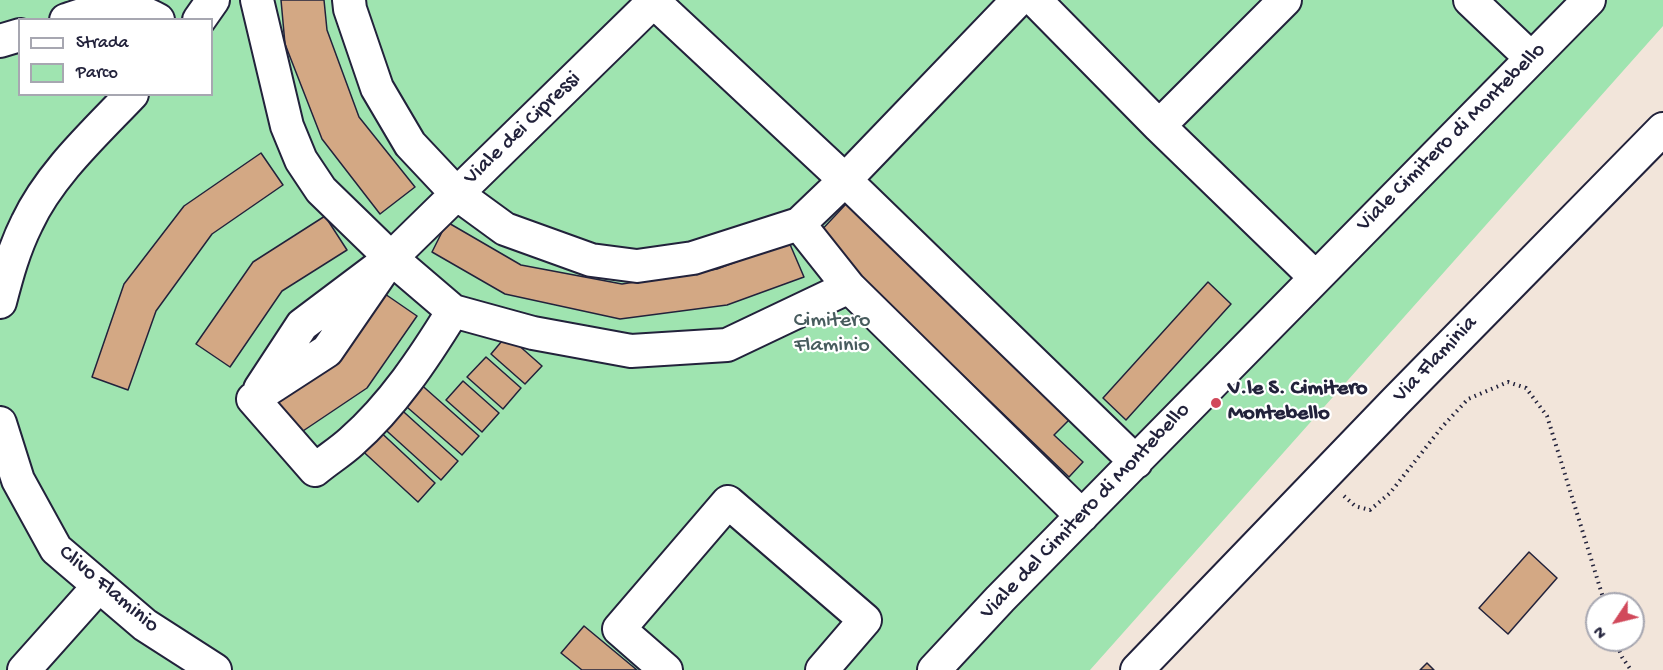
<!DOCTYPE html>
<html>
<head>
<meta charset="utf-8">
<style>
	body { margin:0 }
	#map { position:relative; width:1663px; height:670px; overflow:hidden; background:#f2e5da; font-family:"Gochi Hand",sans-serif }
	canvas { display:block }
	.legend { position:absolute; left:18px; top:18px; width:195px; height:78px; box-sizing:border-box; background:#fff; border:2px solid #a7a7b1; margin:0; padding:8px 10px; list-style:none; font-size:18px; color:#22223b }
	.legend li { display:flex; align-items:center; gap:12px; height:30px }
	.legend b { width:30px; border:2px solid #a7a7b1 }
	.north { position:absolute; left:1585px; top:592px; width:60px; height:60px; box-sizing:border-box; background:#fff; border:2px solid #a7a7b1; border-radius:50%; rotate:235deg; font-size:16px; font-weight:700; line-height:24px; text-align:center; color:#22223b }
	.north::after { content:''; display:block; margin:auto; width:21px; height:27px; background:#d1495b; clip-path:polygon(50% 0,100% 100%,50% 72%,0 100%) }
</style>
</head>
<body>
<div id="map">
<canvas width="1663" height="670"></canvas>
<ul class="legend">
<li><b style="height:8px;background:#fff"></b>Strada</li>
<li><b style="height:16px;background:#9fe4b0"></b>Parco</li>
</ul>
<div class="north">N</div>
</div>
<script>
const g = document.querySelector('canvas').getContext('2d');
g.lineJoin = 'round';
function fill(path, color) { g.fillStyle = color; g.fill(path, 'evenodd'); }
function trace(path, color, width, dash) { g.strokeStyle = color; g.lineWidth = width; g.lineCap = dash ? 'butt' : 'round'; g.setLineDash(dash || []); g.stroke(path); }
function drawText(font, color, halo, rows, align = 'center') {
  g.font = font + ' "Gochi Hand",sans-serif'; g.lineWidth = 4.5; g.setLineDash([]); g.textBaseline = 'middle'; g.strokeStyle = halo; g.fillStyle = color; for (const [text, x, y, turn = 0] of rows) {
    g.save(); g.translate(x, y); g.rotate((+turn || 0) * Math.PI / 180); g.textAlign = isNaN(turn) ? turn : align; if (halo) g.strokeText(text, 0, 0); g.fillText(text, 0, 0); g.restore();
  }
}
fill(new Path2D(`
	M0 0H1663V26L1090 670H0ZM20 20H212V94H20Z`), '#9fe4b0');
const building = new Path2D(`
	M281 0H324L327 30 359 117 415 187 380 214 322 139 285 44Z
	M261 153 283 185 212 234 156 311 128 390 92 377 124 284 184 206Z
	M846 204 1070 419 1054 435 1083 462 1069 477 817 235Z
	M325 216 347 250 282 291 230 367 196 344 253 262Z
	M447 222 521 265 622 284 717 269 789 242 804 277 727 305 620 319 505 294 432 252Z
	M1208 282 1231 304 1126 420 1103 398Z
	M385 294 417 316 367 388 294 437 273 405 337 363Z
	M507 335 542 366 525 384 491 354Z
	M486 357 521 388 503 409 467 377Z
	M417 381 479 436 462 455 400 401Z
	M463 381 499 413 482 432 446 400Z
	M395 404 458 461 441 480 378 423Z
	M374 426 435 483 418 502 356 445Z
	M1529 552 1557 578 1508 634 1479 608Z
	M584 626 637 670H582L561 653Z
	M1427 663 1434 670H1420Z`);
fill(building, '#d3a884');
trace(building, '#22223b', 1.5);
const minor = new Path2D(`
	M257 0 287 126 301 160 321 190 391 258 453 311C424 358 393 405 351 442 340 452 327 460 315 470L253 399 327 351 391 258
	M349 0 350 9 377 88 410 144 457 194 505 229 591 260 637 266 693 258 799 224 845 180 1018 0
	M652 0 845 180 1136 462
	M1035 0 1159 126 1315 277
	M1470 0 1531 58
	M66 20C103 8 123 0 158 20
	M199 20 213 0
	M0 41 20 35
	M1159 126 1285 0
	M849 287 1082 516
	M0 302C7 275 14 249 27 223 50 174 94 134 132 94
	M453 311 533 333 631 351 727 345 849 287 799 224
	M260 389 302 325 391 258 655 0
	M0 423 18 480 56 549 145 625 215 670
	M24 670 98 587
	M666 670 619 629 728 502 865 620 822 670
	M934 670 1000 599 1589 0
	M1137 670 1395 402 1663 129`);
trace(minor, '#22223b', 36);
trace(new Path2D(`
	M1344 496 1355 506 1370 510 1390 493 1442 427 1468 399 1508 382 1526 388 1547 416 1605 604
	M1615 640 1622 657 1631 670`), '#22223b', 4, [1.5, 4.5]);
trace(minor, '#fff', 32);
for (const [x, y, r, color] of [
	[1216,403,6,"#d1495b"]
]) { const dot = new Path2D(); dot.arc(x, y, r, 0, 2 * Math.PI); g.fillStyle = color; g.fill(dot); trace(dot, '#fff', 2); }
drawText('22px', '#22223b', '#fff', [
	["Viale dei Cipressi",523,129,-44],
	["Viale Cimitero di Montebello",1452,138,-45],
	["Via Flaminia",1436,360,-46],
	["Viale del Cimitero di Montebello",1086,512,-46],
	["Clivo Flaminio",108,590,40]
]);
drawText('22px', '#485c5e', '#fff', [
	["Cimitero",832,322],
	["Flaminio",832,347]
]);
drawText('bold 22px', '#22223b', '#fff', [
	["V.le S. Cimitero",1228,390],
	["Montebello",1228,415]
], 'left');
</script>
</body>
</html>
